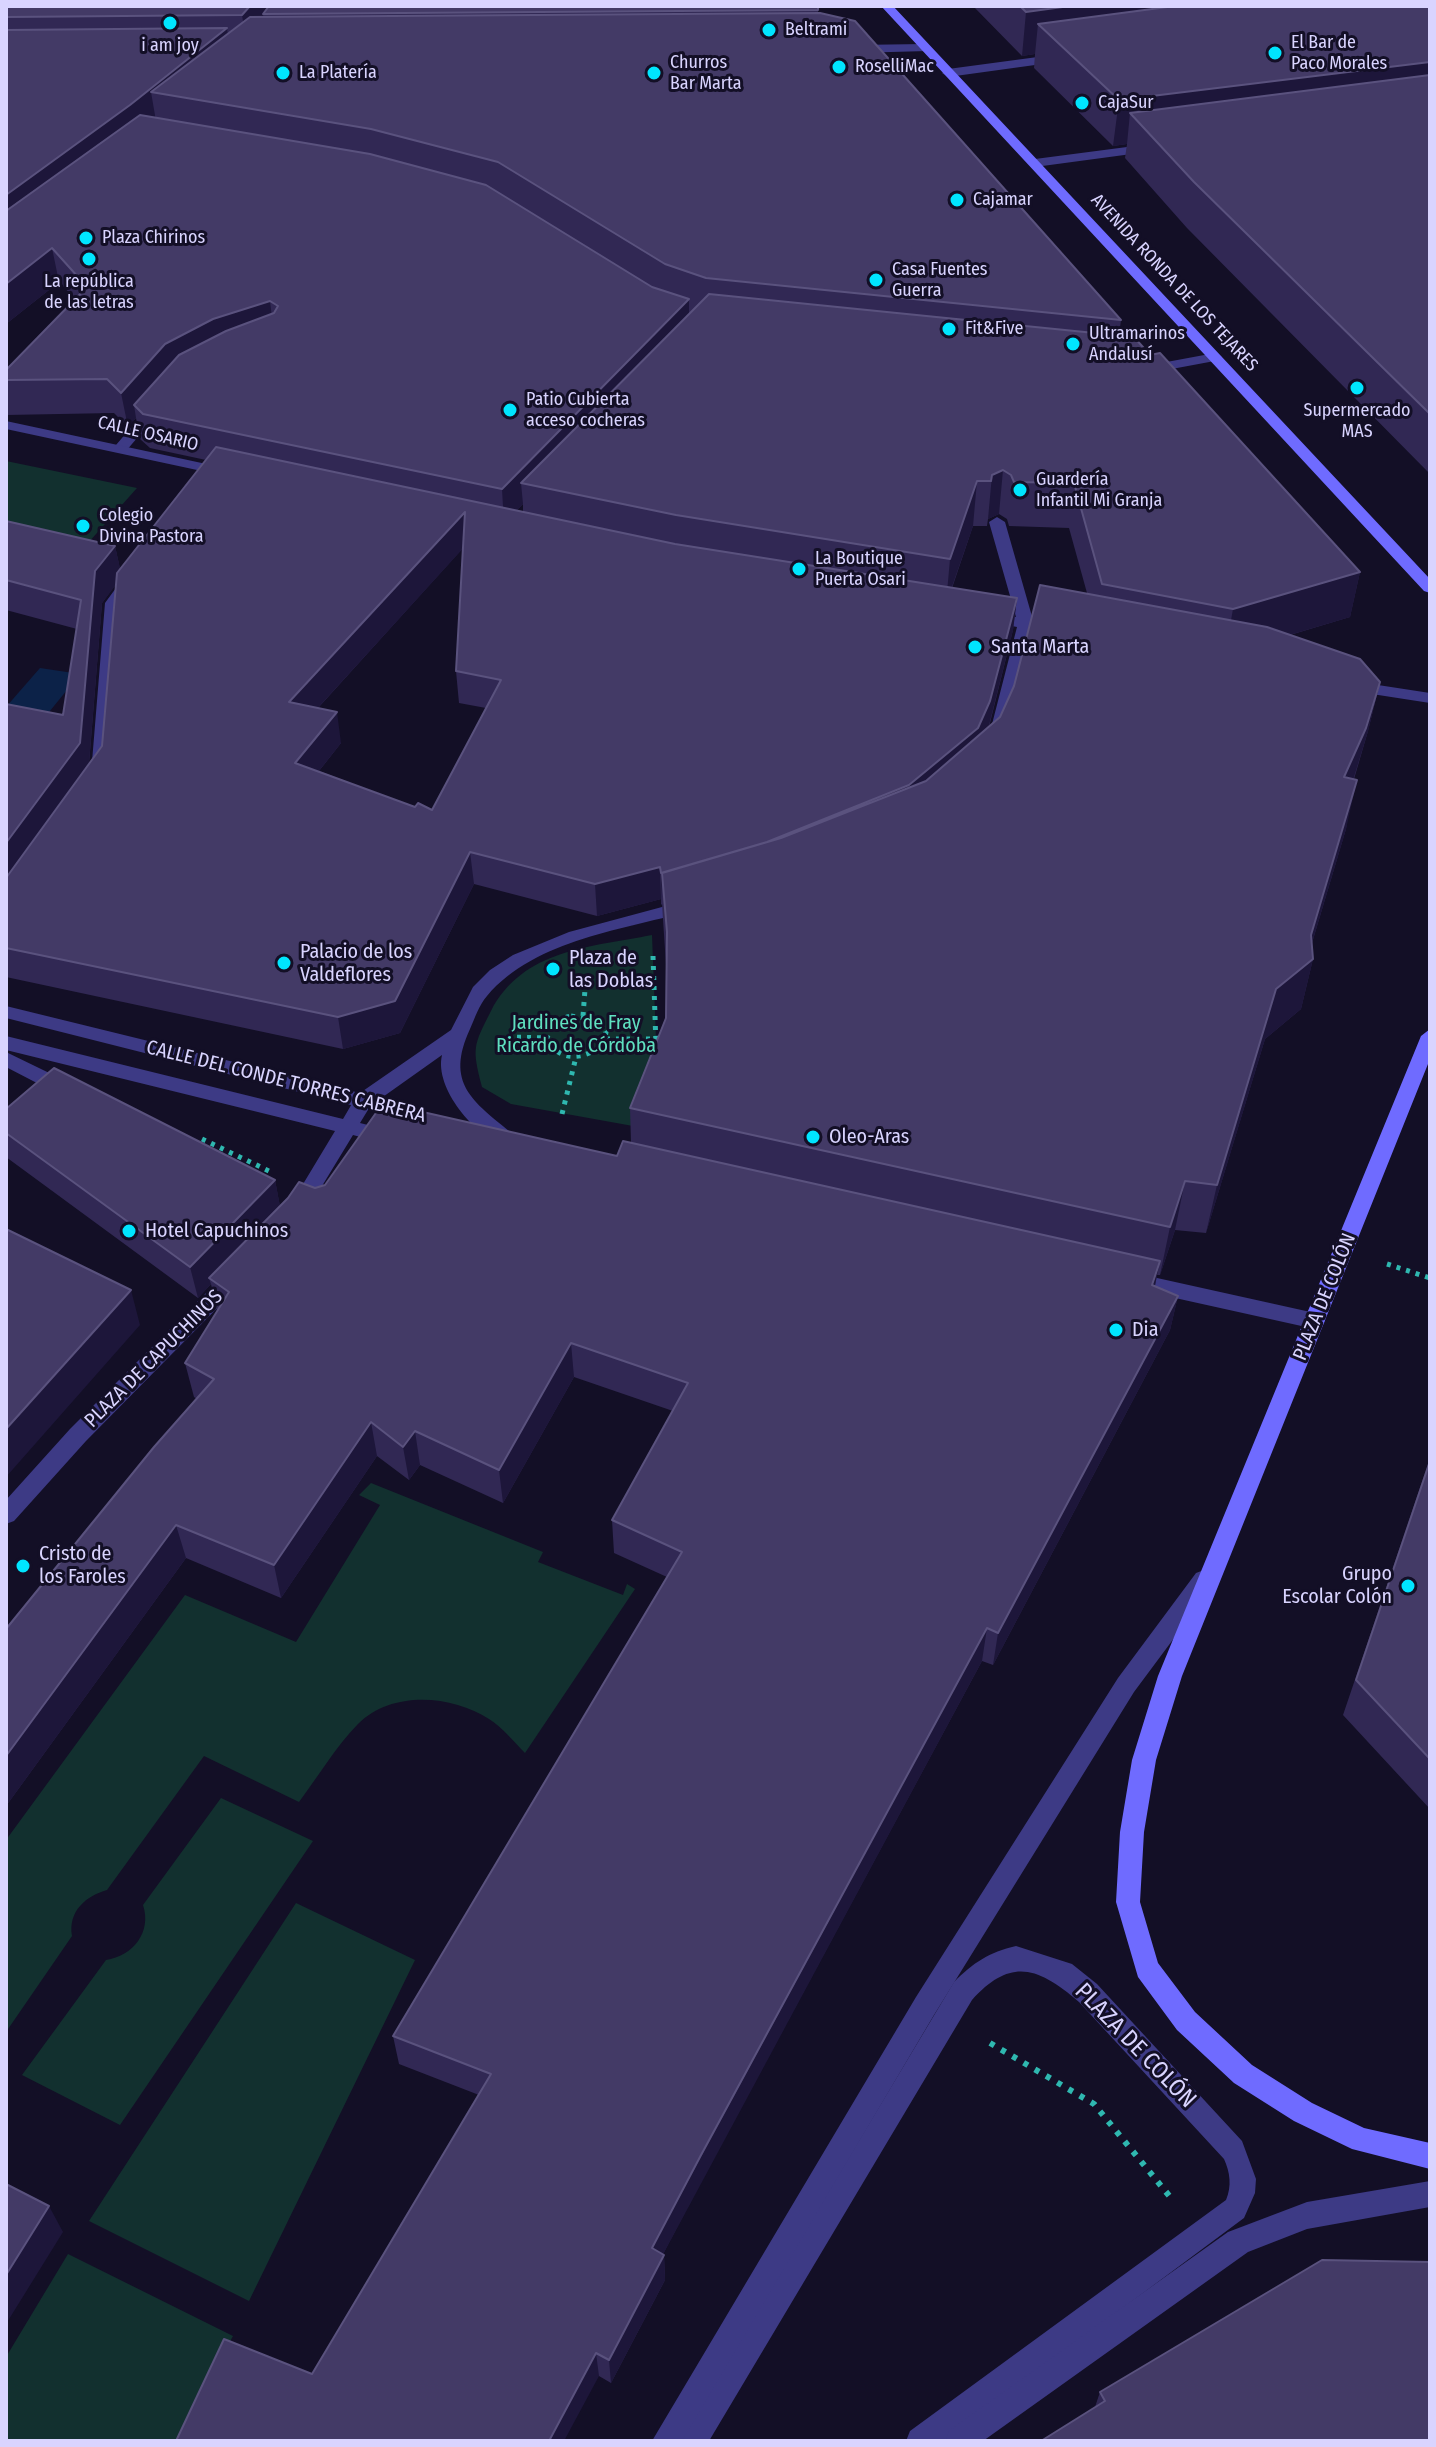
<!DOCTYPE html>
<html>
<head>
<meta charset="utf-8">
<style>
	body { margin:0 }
	#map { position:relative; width:1436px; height:2447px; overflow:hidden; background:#130f26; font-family:"Fira Sans Condensed",sans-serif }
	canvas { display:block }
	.frame { position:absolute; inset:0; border:8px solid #d9d4ff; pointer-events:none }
</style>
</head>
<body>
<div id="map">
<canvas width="1436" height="2447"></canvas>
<div class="frame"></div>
</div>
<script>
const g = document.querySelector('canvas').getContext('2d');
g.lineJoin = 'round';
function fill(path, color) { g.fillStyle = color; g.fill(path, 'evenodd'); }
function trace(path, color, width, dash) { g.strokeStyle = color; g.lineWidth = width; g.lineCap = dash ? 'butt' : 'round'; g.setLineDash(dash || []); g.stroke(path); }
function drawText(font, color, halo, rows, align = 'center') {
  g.font = font + ' "Fira Sans Condensed",sans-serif'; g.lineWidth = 6; g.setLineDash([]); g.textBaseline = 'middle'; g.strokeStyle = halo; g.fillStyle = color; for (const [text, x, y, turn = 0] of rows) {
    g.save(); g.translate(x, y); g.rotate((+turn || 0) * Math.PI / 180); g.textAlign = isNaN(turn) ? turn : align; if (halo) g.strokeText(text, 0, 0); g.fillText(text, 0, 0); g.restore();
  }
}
fill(new Path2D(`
	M6 461 137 488 80 552 6 536Z
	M652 935 656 1039 654 1076 633 1126 511 1104 482 1087C472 1048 473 1046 491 1011 523 949 591 947 652 935Z
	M371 1483 543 1552 538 1562 623 1595 627 1584 635 1589 525 1753C514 1742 503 1728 489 1719 452 1695 392 1690 358 1724 336 1746 318 1777 299 1802L204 1756 107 1890C86 1896 68 1911 72 1936L6 2032V1840L185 1595 296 1642 380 1505 359 1495Z
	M221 1798 313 1841 120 2125 22 2075 106 1960C133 1956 152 1932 143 1905Z
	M296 1903 415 1960 249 2301 89 2221Z
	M68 2254 233 2336 176 2441H6V2357Z`), '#12302f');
fill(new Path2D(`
	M40 668 80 674 41 722 6 707Z`), '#0c2248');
trace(new Path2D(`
	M653 956 656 1046
	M571 1016 597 1020 606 1032 604 1044C585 1060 558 1063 547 1038 551 1025 558 1019 571 1016Z
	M583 1016 586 976
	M507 1037 547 1038
	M606 1039H656
	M562 1114 576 1057
	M202 1139 269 1171
	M1387 1264 1430 1278`), '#2fb8b0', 5, [4, 6]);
trace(new Path2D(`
	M990 2043 1094 2104 1171 2198`), '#2fb8b0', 6, [5, 8]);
fill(new Path2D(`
	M924 44 928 45V51L854 53 848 49 854 45Z
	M1060 54 1064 55V61L948 77 942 73 948 69Z
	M156 403 161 404V410L126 451H116V445L151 404Z
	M130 575 138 580 121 603 107 774 99 779 91 774 105 603 124 577Z
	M6 1036 343 1119 357 1095 364 1093 374 1100 360 1123 384 1129 387 1134C381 1144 376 1151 364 1147L361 1142 364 1138 353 1135 305 1214H291L288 1209 335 1131 6 1050Z
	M6 1052 74 1085 77 1090 74 1095H60L6 1067Z
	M233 1271 240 1273 243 1279 240 1285 86 1441 14 1521 6 1524V1500L70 1429 226 1273Z
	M1016 1946 1072 1964 1097 1984 1242 2141 1256 2179 1255 2193 1244 2218 944 2441H906L910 2431 1226 2200C1232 2186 1230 2172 1224 2159L1079 2002C1038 1967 1011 1957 972 2000L709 2441H679L954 1982C973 1963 989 1952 1016 1946Z`), '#3d3a85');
fill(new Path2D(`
	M1150 144 1156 148 1154 151 1035 167 1029 163 1035 159Z
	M1215 353 1222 357 1220 360 1145 374 1138 370 1145 366Z
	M6 421 225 468 232 472 225 476 6 429Z
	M997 517 1005 522 1033 620 1060 625 1062 628 1054 633 1033 629 1006 732 998 737 990 732 1017 627 981 620 979 617 987 612 1016 617 989 522Z
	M1352 681 1430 693V703L1346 690 1344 686Z
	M688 900 694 902 697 906 694 910C627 929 535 939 487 996 479 1005 475 1018 470 1029 445 1083 472 1101 513 1134L516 1139 513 1144 506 1146C475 1137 434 1088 442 1055L380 1099 413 1107 416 1112 406 1119 6 1018V1006L360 1093 451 1030 473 987 490 970 513 955 569 932Z
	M1130 1272 1315 1313 1322 1315 1325 1321 1322 1327 1315 1329 1130 1288 1123 1286 1120 1280 1123 1274Z
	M1204 1570 1212 1573 1215 1580 1212 1587 1134 1692 934 2015 682 2441H652L916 1997 1118 1678 1196 1573Z
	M1430 2181V2207L1307 2229 1248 2252 983 2441H945L949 2431 1228 2232 1307 2202Z`), '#3d3a85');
fill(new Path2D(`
	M881 6H893L1430 579V593L1424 591Z
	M1430 1029V1059L1182 1676 1156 1760 1144 1832 1140 1902 1158 1963 1195 2012 1252 2065 1312 2103 1364 2128 1430 2143V2169L1352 2149 1294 2121 1234 2083 1177 2030 1138 1977 1116 1902 1120 1832 1132 1760 1158 1676 1421 1036Z`), '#6f6bff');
fill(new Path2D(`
	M6 6H818V13L1121 320 1119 335 1150 355 1360 572 1350 617 1290 635 1380 682 1368 731 1354 779 1346 829 1312 943 1313 959 1301 1009 1265 1039 1206 1233 1175 1230 1160 1275H1157L1155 1286 1178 1296 1170 1330 993 1665 982 1661 701 2182 663 2254 664 2255 665 2280 611 2383 599 2376 312 2374 479 2095 399 2064 393 2036 667 1577 614 1553 612 1520 673 1411 574 1377 503 1503 420 1465 409 1480 377 1456 281 1598 186 1558 6 1806 197 1399 194 1397 185 1363 217 1311 211 1284 198 1298 6 1157V1109L275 1180 280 1207 315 1188 617 1156 631 1143 630 1108 666 1018V965L662 904 661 905V899L597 916 474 884 400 1033 343 1049 6 977V704L63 715 77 629 6 610V521L115 546 120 569 206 460 150 448 140 439 136 418 128 427 114 413 6 415V370L75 299 59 282 6 324ZM523 504V512L516 511ZM999 514 1007 519 1009 526 1069 528 1087 593 1000 717 989 727 1013 630 1017 598 952 588 973 526H987L988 519ZM463 548 456 671 459 703 486 708 432 810 415 807 319 771 341 743 318 708ZM116 584 102 746 89 764 102 603Z
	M973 6H1430V474L1187 228 1125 158 1127 144 1113 146 1034 68 1035 54 1022 56Z
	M1430 1458V1809L1343 1715Z
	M1430 2262 1095 2407 1100 2392Z`), '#312854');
fill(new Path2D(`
	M250 6H280L263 14 264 25 247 47 242 15Z
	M1070 6H1296L1038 24 1035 54 1022 56 1026 12Z
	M227 28 231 60 151 92 156 121 6 233V195Z
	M1430 62V106L1130 113 1127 144 1113 146 1119 100Z
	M52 248 59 282 6 324V284Z
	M689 299V332L521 483 523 504 504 524 502 489Z
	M270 301 274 334 134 405 136 418 128 427 121 393 165 344 213 319Z
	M1003 470 999 514 988 519 992 475Z
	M977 481 973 526 946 604 950 559Z
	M465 512 468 543 294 734 289 702Z
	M115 546 122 577 102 603 88 775 6 887V843L80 743 95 571Z
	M1360 572 1350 617 1225 654 1233 609Z
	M1017 598 1013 630 987 733 906 817 662 873 661 905V873Z
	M1380 682 1368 731 1354 777 1332 826 1344 777Z
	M337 712 341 743 300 795 295 763Z
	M1357 780 1346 829 1305 966 1313 959 1301 1009 1265 1039 1206 1233 1217 1185 1276 989 1311 935Z
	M470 852 474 884 400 1033 343 1049 338 1017Z
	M660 867 661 899 597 916 595 884Z
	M275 1180 281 1211 209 1278 211 1284 198 1298 190 1267Z
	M1185 1181 1175 1230 1160 1275 1170 1227Z
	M1160 1261 1153 1295 1152 1285Z
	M131 1290 140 1325 6 1477V1429Z
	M1178 1296 1170 1330 993 1665 998 1633Z
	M571 1343 574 1377 503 1503 499 1470Z
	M371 1422 377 1456 281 1598 274 1565Z
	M415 1431 420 1465 409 1480 403 1447Z
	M176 1525 186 1558 6 1806V1756Z
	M987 1628 982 1661 653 2273 652 2248Z
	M49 2206 63 2232 6 2324V2275Z
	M664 2255 665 2280 611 2383 609 2360Z
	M596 2353 599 2376 564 2441H549Z`), '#1d163a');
const building = new Path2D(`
	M6 6H250L242 15 6 17Z
	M269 6H818V10L263 14Z
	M1020 6H1070L1026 12Z
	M1175 6H1430V62L1119 100 1038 24Z
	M820 13 855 21 1121 320 706 278 665 264 498 162 371 129 151 92 250 17Z
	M227 28 130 105 6 195V30Z
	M1430 75V414L1194 182 1130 113Z
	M140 115 370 154 486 185 652 287 689 299 502 489 143 414 134 405 179 355 226 331 274 313 278 306 270 301 213 319 165 344 121 393 107 379 6 380V370L87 287 52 248 6 284V211Z
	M709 294 1134 337 1150 355 1160 353 1360 572 1233 609 1102 584 1074 483 1014 482 1011 475 1003 470 992 475 991 481H977L950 559 676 515 521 483Z
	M216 447 675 544 1017 598 990 701 978 728 909 785 767 842 661 873 660 867 595 884 470 852 395 1001 338 1017 6 948V878L102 746 117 573ZM465 512 456 671 501 680 432 810 418 803 415 807 295 763 337 712 289 702Z
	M6 521 115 546 95 571 80 743 6 843V704L63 715 81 600 6 580Z
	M1040 585 1267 627 1360 659 1380 682 1366 728 1344 777 1357 780 1311 935 1313 959 1276 989 1217 1185 1185 1181 1170 1227 630 1108 666 1018 667 932 662 873 781 838 926 781 1000 717 1014 686Z
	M54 1068 275 1180 190 1267 6 1133V1109Z
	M383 1103 617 1156 623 1141 1160 1261 1152 1285 1178 1296 998 1633 987 1628 701 2155 652 2248 664 2255 609 2360 596 2353 549 2441H176L224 2339 312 2374 491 2074 393 2036 682 1552 612 1520 688 1383 571 1343 499 1470 415 1431 403 1447 371 1422 274 1565 176 1525 6 1756V1629L154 1447 214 1379 185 1363 229 1292 209 1278 288 1198 299 1182 315 1188 325 1185Z
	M6 1229 131 1290 6 1429Z
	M1430 1461V1759L1356 1680Z
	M6 2184 49 2206 6 2275Z
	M1322 2260 1430 2262V2441H1041L1105 2401 1100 2392Z`);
fill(building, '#433a66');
trace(building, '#5a527e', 2);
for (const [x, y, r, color] of [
	[170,23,8,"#00e5ff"],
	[769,30,8,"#00e5ff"],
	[1275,53,8,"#00e5ff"],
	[839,67,8,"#00e5ff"],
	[283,73,8,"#00e5ff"],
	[654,73,8,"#00e5ff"],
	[1082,103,8,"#00e5ff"],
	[957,200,8,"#00e5ff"],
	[86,238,8,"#00e5ff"],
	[89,259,8,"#00e5ff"],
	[876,280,8,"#00e5ff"],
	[949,329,8,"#00e5ff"],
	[1073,344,8,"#00e5ff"],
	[1357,388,8,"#00e5ff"],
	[510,410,8,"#00e5ff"],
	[1020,490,8,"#00e5ff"],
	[83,526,8,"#00e5ff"],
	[799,569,8,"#00e5ff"],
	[975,647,8,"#00e5ff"],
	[284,963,8,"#00e5ff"],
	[553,969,8,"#00e5ff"],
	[813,1137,8,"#00e5ff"],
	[129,1231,8,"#00e5ff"],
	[1116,1330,8,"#00e5ff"],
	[23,1566,8,"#00e5ff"],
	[1408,1586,8,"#00e5ff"]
]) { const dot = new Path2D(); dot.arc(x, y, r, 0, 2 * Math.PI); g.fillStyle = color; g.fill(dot); trace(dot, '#130f26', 3); }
drawText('18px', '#d9d4ff', '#130f26', [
	["Beltrami",785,30],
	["El Bar de",1291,43],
	["Paco Morales",1291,64],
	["i am joy",170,46,"center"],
	["Churros",670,63],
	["Bar Marta",670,84],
	["RoselliMac",855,67],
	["La Platería",299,73],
	["CajaSur",1098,103],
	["Cajamar",973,200],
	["Plaza Chirinos",102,238],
	["Casa Fuentes",892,270],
	["Guerra",892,291],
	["La república",89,282,"center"],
	["de las letras",89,303,"center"],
	["Fit&Five",965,329],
	["Ultramarinos",1089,334],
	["Andalusí",1089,355],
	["Patio Cubierta",526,400],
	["acceso cocheras",526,421],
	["Supermercado",1357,411,"center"],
	["MAS",1357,432,"center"],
	["Guardería",1036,480],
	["Infantil Mi Granja",1036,501],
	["Colegio",99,516],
	["Divina Pastora",99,537],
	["La Boutique",815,559],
	["Puerta Osari",815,580]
], 'left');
drawText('18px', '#d9d4ff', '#130f26', [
	["AVENIDA RONDA DE LOS TEJARES",1174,283,47],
	["CALLE OSARIO",148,434,13]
]);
drawText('20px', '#d9d4ff', '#130f26', [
	["Santa Marta",991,647],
	["Palacio de los",300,952],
	["Valdeflores",300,975],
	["Plaza de",569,958],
	["las Doblas",569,981],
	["Oleo-Aras",829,1137],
	["Hotel Capuchinos",145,1231],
	["Dia",1132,1330],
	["Cristo de",39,1554],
	["los Faroles",39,1577],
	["Grupo",1392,1574,"right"],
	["Escolar Colón",1392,1597,"right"]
], 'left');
drawText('20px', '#5fe0c0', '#130f26', [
	["Jardines de Fray",576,1023],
	["Ricardo de Córdoba",576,1046]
]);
drawText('20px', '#d9d4ff', '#130f26', [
	["CALLE DEL CONDE TORRES CABRERA",286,1082,14],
	["PLAZA DE COLÓN",1325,1297,-68],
	["PLAZA DE CAPUCHINOS",154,1359,-45]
]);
drawText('24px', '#d9d4ff', '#130f26', [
	["PLAZA DE COLÓN",1135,2046,46]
]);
</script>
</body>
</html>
